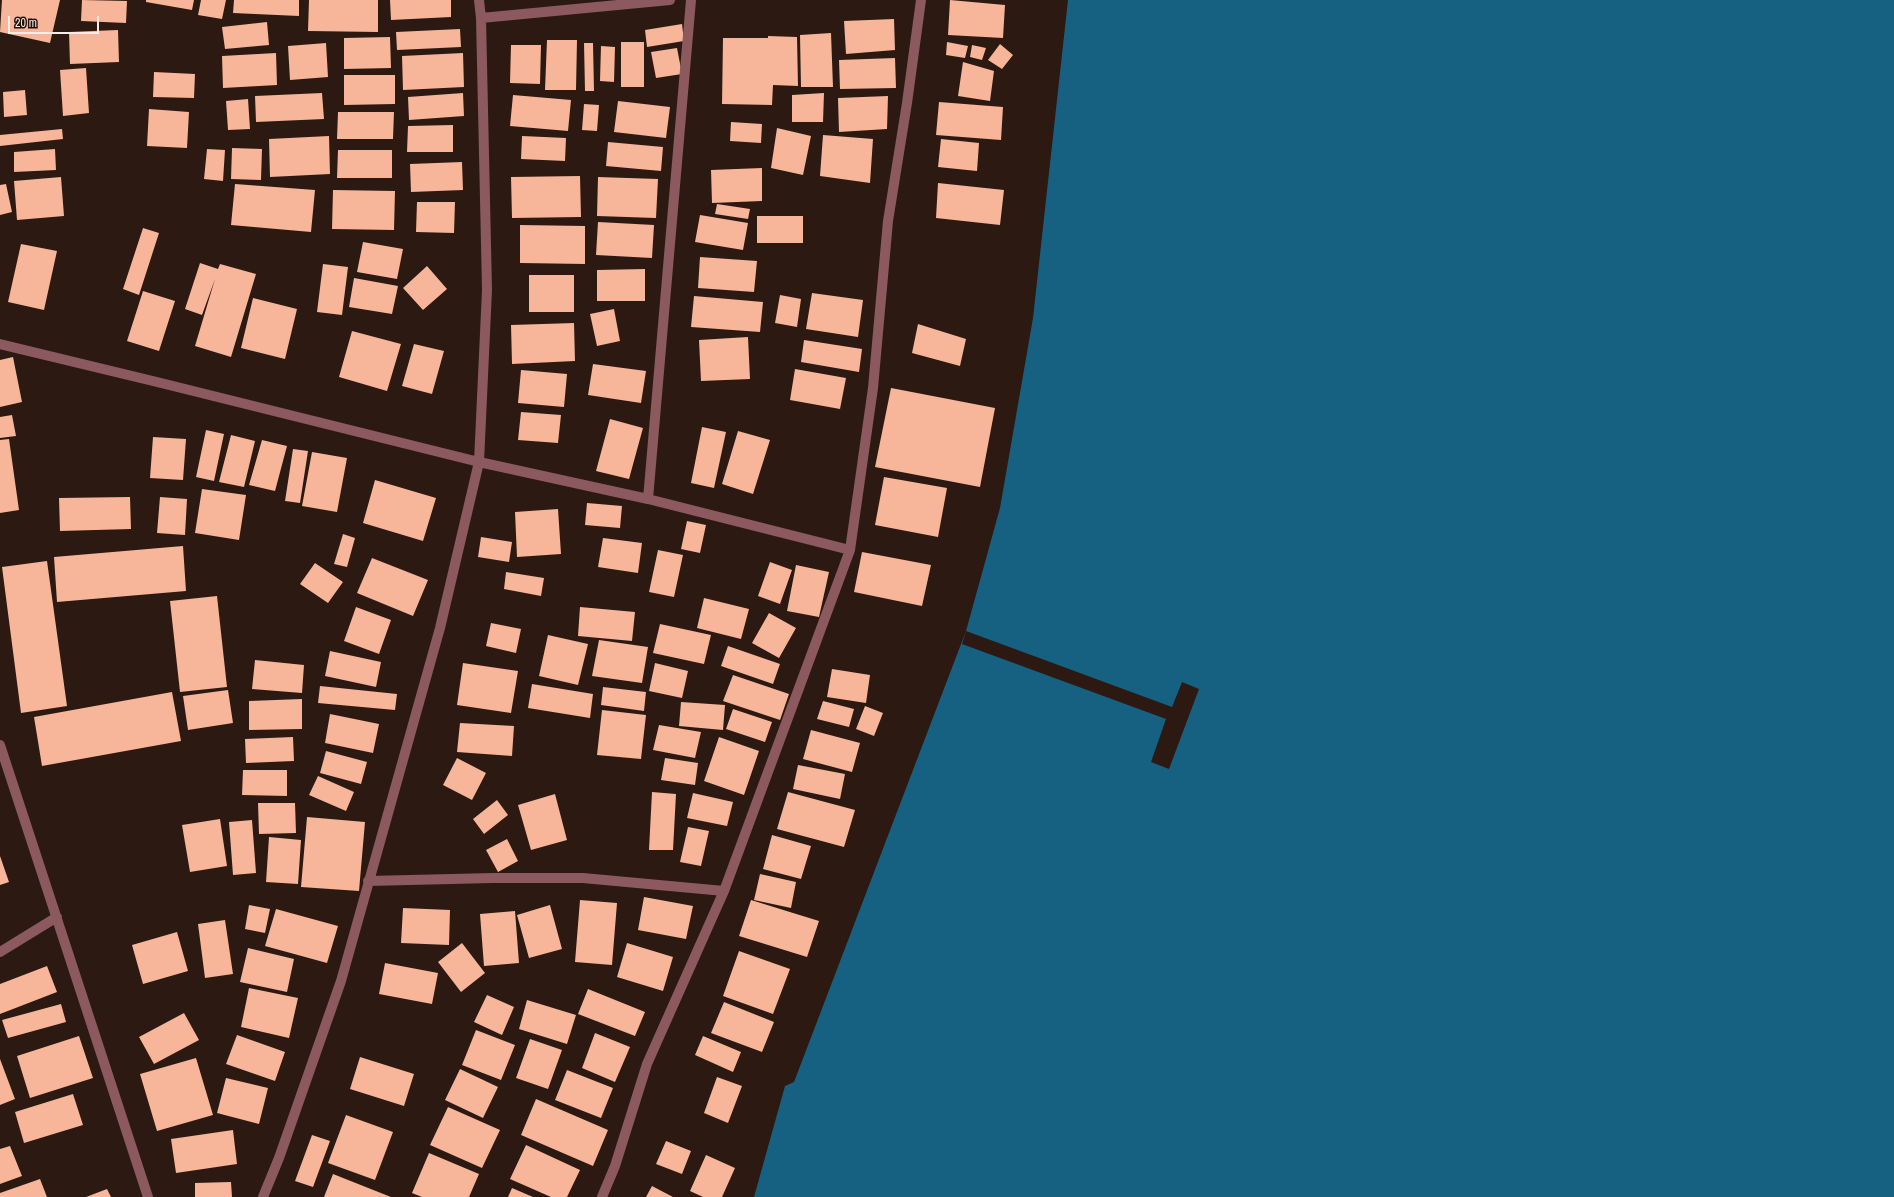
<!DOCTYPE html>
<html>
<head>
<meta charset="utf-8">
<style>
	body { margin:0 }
	#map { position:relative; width:1894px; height:1197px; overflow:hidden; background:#2c1911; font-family:"Archivo Narrow",sans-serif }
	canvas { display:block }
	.scale { position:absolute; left:8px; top:16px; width:91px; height:18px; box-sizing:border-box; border:2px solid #f9ebe6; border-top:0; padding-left:5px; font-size:12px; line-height:14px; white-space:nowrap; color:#f9ebe6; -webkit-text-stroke:3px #211008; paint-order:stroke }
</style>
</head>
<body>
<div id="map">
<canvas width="1894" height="1197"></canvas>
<div class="scale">20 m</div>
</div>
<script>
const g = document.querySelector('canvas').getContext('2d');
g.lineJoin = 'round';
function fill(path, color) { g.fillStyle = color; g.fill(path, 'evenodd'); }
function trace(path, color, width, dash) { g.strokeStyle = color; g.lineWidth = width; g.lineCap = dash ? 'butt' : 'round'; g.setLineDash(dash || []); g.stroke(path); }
fill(new Path2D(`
	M1068 0H1894V1197H754L785 1086 794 1082 966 631 1000 508 1033 318Z`), '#166182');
fill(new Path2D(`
	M966 631 1172 707 1182 682 1199 689 1169 769 1151 762 1166 719 962 644Z`), '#2c1911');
fill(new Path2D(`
	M2 0H60L50 43 0 32Z
	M82 0 127 1 126 23 81 21Z
	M146 0H194L192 10 146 2Z
	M201 0H226L222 19 198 15Z
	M234 0H299V16L233 13Z
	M309 0H378V32L308 31Z
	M390 0H451V17L391 20Z
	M950 0 1005 5 1003 38 948 35Z
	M894 19 895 50 846 54 844 21Z
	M267 22 269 45 225 49 222 27Z
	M682 24 684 41 647 47 645 30Z
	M460 29 461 47 397 50 396 32Z
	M118 30 119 62 70 64 69 32Z
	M831 33 833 87H801L800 35Z
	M768 36 797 37 798 86 773 85 772 105 722 104 723 38H768Z
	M390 37 391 68 344 69V38Z
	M547 40H577L576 90H545Z
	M621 42H644V87H621Z
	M947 42 968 46 965 58 946 55Z
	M326 43 328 77 290 80 288 46Z
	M584 43H593L594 91H585Z
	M1000 44 1013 55 1002 69 988 60Z
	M511 45H541L540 84 510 83Z
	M972 45 986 48 982 60 970 57Z
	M601 46 615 47 614 82 600 81Z
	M677 48 682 74 656 78 651 52Z
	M276 53 277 85 223 88 222 56Z
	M463 53 464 87 403 90 402 56Z
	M895 58 896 88 840 89 839 60Z
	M963 62 994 71 990 101 958 96Z
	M86 68 89 113 63 116 60 70Z
	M154 72 195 74 194 98 153 97Z
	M344 75H395V104L344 105Z
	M25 90 27 115 4 117 3 92Z
	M322 93 324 119 256 122 255 96Z
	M463 93 464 116 409 120 408 97Z
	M824 93 823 122H792V95Z
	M513 95 571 100 568 131 510 126Z
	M888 96 887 129 839 132 838 98Z
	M248 99 250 129 228 130 226 101Z
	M618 101 670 107 666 138 614 132Z
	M939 102 1003 107 1001 140 936 135Z
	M584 104 599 105 597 131 582 130Z
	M149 109 189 112 187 148 147 146Z
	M338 112H394L393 139H337Z
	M731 122 762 124 761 143 730 141Z
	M453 125V152H407L408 126Z
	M777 128 811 136 803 175 771 168Z
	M62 129 63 139 0 146V135Z
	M823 135 873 139 870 183 820 176Z
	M329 136 330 174 270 177 269 139Z
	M522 136 566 138 565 161 521 159Z
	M941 139 979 143 977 171 938 167Z
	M608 142 663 147 661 171 606 166Z
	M232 148 262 149 261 180 231 179Z
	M55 149 56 170 14 172V152Z
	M207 149 225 150 223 181 204 179Z
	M338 150H392V178H337Z
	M462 162 463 190 411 192 410 164Z
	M762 168V201L712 203 711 170Z
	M580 176 581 217 512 218 511 177Z
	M61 177 64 216 17 220 14 181Z
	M598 177 658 179 656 218 597 216Z
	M938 183 1004 190 1000 225 936 218Z
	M6 184 12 212 0 215V185Z
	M235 184 315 190 311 232 231 225Z
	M333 190 395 191 394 230 332 229Z
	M417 202H455L454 233 416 232Z
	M717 204 750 209 748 219 715 214Z
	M700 215 748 223 743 250 695 242Z
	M757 216H803V243H757Z
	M598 222 654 225 652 258 596 255Z
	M520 225 585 226V264L520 263Z
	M143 228 159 233 139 295 123 289Z
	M363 242 403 249 397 279 357 272Z
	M21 244 57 251 44 310 8 302Z
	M700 257 757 261 754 292 698 288Z
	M200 263 218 269 220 264 256 274 231 357 195 346 215 279 202 315 185 309Z
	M323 264 348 267 342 315 317 312Z
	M427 266 447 289 423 310 403 288Z
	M645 269V301H597V270Z
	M529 275H574V312H529Z
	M354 278 398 286 392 314 349 307Z
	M143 291 175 301 159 351 127 341Z
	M812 293 863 300 858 337 806 329Z
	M780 295 801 299 797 327 775 323Z
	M694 296 763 302 760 332 691 327Z
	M253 298 297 309 285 359 241 348Z
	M614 309 620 341 597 346 590 314Z
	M574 323 575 361 512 364 511 325Z
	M918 324 966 339 960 366 912 353Z
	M352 331 401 344 387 391 339 377Z
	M748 337 750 379 701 381 699 340Z
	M804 340 862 349 859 372 801 362Z
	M414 344 444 351 432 394 402 386Z
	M13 357 22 402 0 407V360Z
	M593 364 646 371 641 403 588 395Z
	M795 369 846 378 840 409 790 400Z
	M521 370 567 374 564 407 518 403Z
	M891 388 995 408 980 487 875 467Z
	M521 412 561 415 558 443 518 440Z
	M12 415 16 436 0 438V417Z
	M610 419 643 428 629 479 596 471Z
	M702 427 726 432 714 488 691 483Z
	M206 430 224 434 214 481 196 477Z
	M738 431 770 440 753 494 722 484Z
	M231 435 255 441 244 487 219 482Z
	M153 437 186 439 183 480 150 478Z
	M9 439 19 510 0 513V440Z
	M262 440 287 446 275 491 249 485Z
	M293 449 308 451 300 503 285 501Z
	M312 452 347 458 337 512 302 506Z
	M884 477 947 488 938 537 875 525Z
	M375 480 436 498 423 541 363 523Z
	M202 489 246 495 239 540 195 533Z
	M130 497 131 529 60 531 59 498Z
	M160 497 187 499 185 535 157 533Z
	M587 503 622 506 620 528 585 525Z
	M558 509 561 554 517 557 515 512Z
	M687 521 706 525 700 553 681 549Z
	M343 534 355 538 347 567 334 564Z
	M481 537 512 542 509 562 478 557Z
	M603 538 642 543 638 573 598 567Z
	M183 546 186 591 57 602 54 557Z
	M658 550 683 555 674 597 649 592Z
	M862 552 931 565 922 606 854 592Z
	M372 558 428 580 413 616 357 593Z
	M47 561 67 706 21 713 2 567Z
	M770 562 792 570 780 604 758 596Z
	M315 563 343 582 328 603 300 584Z
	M796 565 829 572 819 617 787 611Z
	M506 572 544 578 541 596 504 589Z
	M217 596 227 687 180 692 170 601Z
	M704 598 749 609 741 639 697 628Z
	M356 607 391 620 379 654 344 641Z
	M580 607 635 612 632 641 578 636Z
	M769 613 796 628 779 658 752 643Z
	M491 623 521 629 516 653 486 646Z
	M660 624 711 635 704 664 653 653Z
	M548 635 588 644 578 685 539 676Z
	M599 640 648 647 642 683 592 676Z
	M728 646 780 664 773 684 721 666Z
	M330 651 381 662 376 687 325 676Z
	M255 660 304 665 302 693 252 689Z
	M463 663 518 671 511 713 457 705Z
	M655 663 688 671 682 698 649 691Z
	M832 669 870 675 866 703 827 697Z
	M733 675 789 694 780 720 723 701Z
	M532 684 593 694 590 718 528 708Z
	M320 686 397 694 395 710 318 703Z
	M603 687 646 692 644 711 601 705Z
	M228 690 233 723 188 730 183 696Z
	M172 692 181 741 42 766 34 717Z
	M302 699V729L249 730V701Z
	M823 701 854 709 849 727 817 719Z
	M681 702 725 705 723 730 679 726Z
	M865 706 883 713 874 736 856 729Z
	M733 709 772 722 765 742 726 729Z
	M602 710 646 715 641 759 597 755Z
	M330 714 379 724 373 753 325 743Z
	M460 723 514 726 512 756 457 752Z
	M659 725 701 732 695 758 653 750Z
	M811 730 860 743 852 772 803 759Z
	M293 737 294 761 246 763 245 739Z
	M719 737 759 751 744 795 704 781Z
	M326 751 367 762 361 784 320 773Z
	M457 758 486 773 472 800 443 785Z
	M665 758 698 763 695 785 661 780Z
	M798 765 845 774 840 799 793 789Z
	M243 770H287V796L242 795Z
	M318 776 354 792 346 811 309 795Z
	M652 792 676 794 673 850H649Z
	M788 792 855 810 844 847 777 829Z
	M693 793 733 802 727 826 687 818Z
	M555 794 567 840 531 850 518 805Z
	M497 800 508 815 484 834 473 819Z
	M258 803H295L296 833 259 834Z
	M307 817 365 822 359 891 301 887Z
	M220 819 227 866 190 872 182 825Z
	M252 820 256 873 233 875 229 822Z
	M688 827 709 831 701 866 680 862Z
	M772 835 811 846 801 879 763 869Z
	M269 837 301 840 298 884 266 882Z
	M507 839 518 861 498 872 486 850Z
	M0 856 9 882 0 885Z
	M760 874 796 882 791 908 754 900Z
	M644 897 693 906 686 939 638 930Z
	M580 900 617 903 612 965 575 962Z
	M751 900 819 921 807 957 739 936Z
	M249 905 270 909 265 933 245 929Z
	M550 905 562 949 529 958 517 915Z
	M403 908 450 910 449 945 401 943Z
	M276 909 338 926 327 963 265 946Z
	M515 911 519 963 484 966 480 914Z
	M225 920 233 974 205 978 198 924Z
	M177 932 188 971 143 984 132 945Z
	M462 943 485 973 461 992 438 962Z
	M627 943 673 957 663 991 617 977Z
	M248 948 294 959 287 992 240 982Z
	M739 951 790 969 773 1014 723 996Z
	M385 963 438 973 432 1004 379 994Z
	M47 966 57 992 0 1014V984Z
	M249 988 298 998 289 1038 241 1027Z
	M588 989 645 1012 635 1036 578 1014Z
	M487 995 514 1007 502 1035 474 1022Z
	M527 1000 576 1015 567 1044 519 1029Z
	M724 1002 774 1022 762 1052 711 1033Z
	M61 1004 66 1022 8 1038 2 1020Z
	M184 1013 199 1040 154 1064 139 1037Z
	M476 1030 515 1045 501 1080 462 1065Z
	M595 1033 630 1047 615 1082 582 1068Z
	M237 1035 285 1052 275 1081 226 1064Z
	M79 1036 93 1078 30 1098 17 1056Z
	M703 1036 741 1052 733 1072 695 1055Z
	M530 1039 562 1050 548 1089 516 1078Z
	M360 1057 414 1074 404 1106 350 1089Z
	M196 1058 213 1115 157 1131 140 1074Z
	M0 1059 15 1099 0 1105Z
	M460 1069 498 1087 483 1118 445 1100Z
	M567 1070 613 1088 601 1118 555 1100Z
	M717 1077 742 1086 728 1123 704 1113Z
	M226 1078 268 1088 259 1124 217 1113Z
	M73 1094 83 1125 24 1143 15 1112Z
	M536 1099 608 1130 593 1166 521 1135Z
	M448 1107 500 1130 482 1168 430 1145Z
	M346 1115 393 1132 375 1180 328 1163Z
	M233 1130 237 1164 176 1173 171 1139Z
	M312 1135 330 1141 313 1187 295 1181Z
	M666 1141 691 1151 682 1174 656 1164Z
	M526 1145 580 1170 567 1197H551L510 1179Z
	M10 1146 22 1176 0 1184V1149Z
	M429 1153 479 1174 469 1197H422L412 1193Z
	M706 1155 735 1168 722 1197H703L690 1191Z
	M333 1174 391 1197H324Z
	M40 1179 47 1197H0V1193Z
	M231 1182 232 1197H195V1183Z
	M652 1186 673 1197H646Z
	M512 1188 533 1197H508Z
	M107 1189 111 1197H86Z`), '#f7b599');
trace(new Path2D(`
	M481 18 670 0
	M0 344 157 382 479 462 648 499 850 550
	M648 499 691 0
	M0 745 148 1197
	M368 881 493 878H583L724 891
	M0 952 57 917
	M263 1197 279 1158 341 981 440 628 479 462 487 290 481 18 479 0
	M602 1197 615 1166 647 1064 724 891 850 550 873 388 888 221 907 103 921 0`), '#8b595e', 10);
</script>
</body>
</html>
